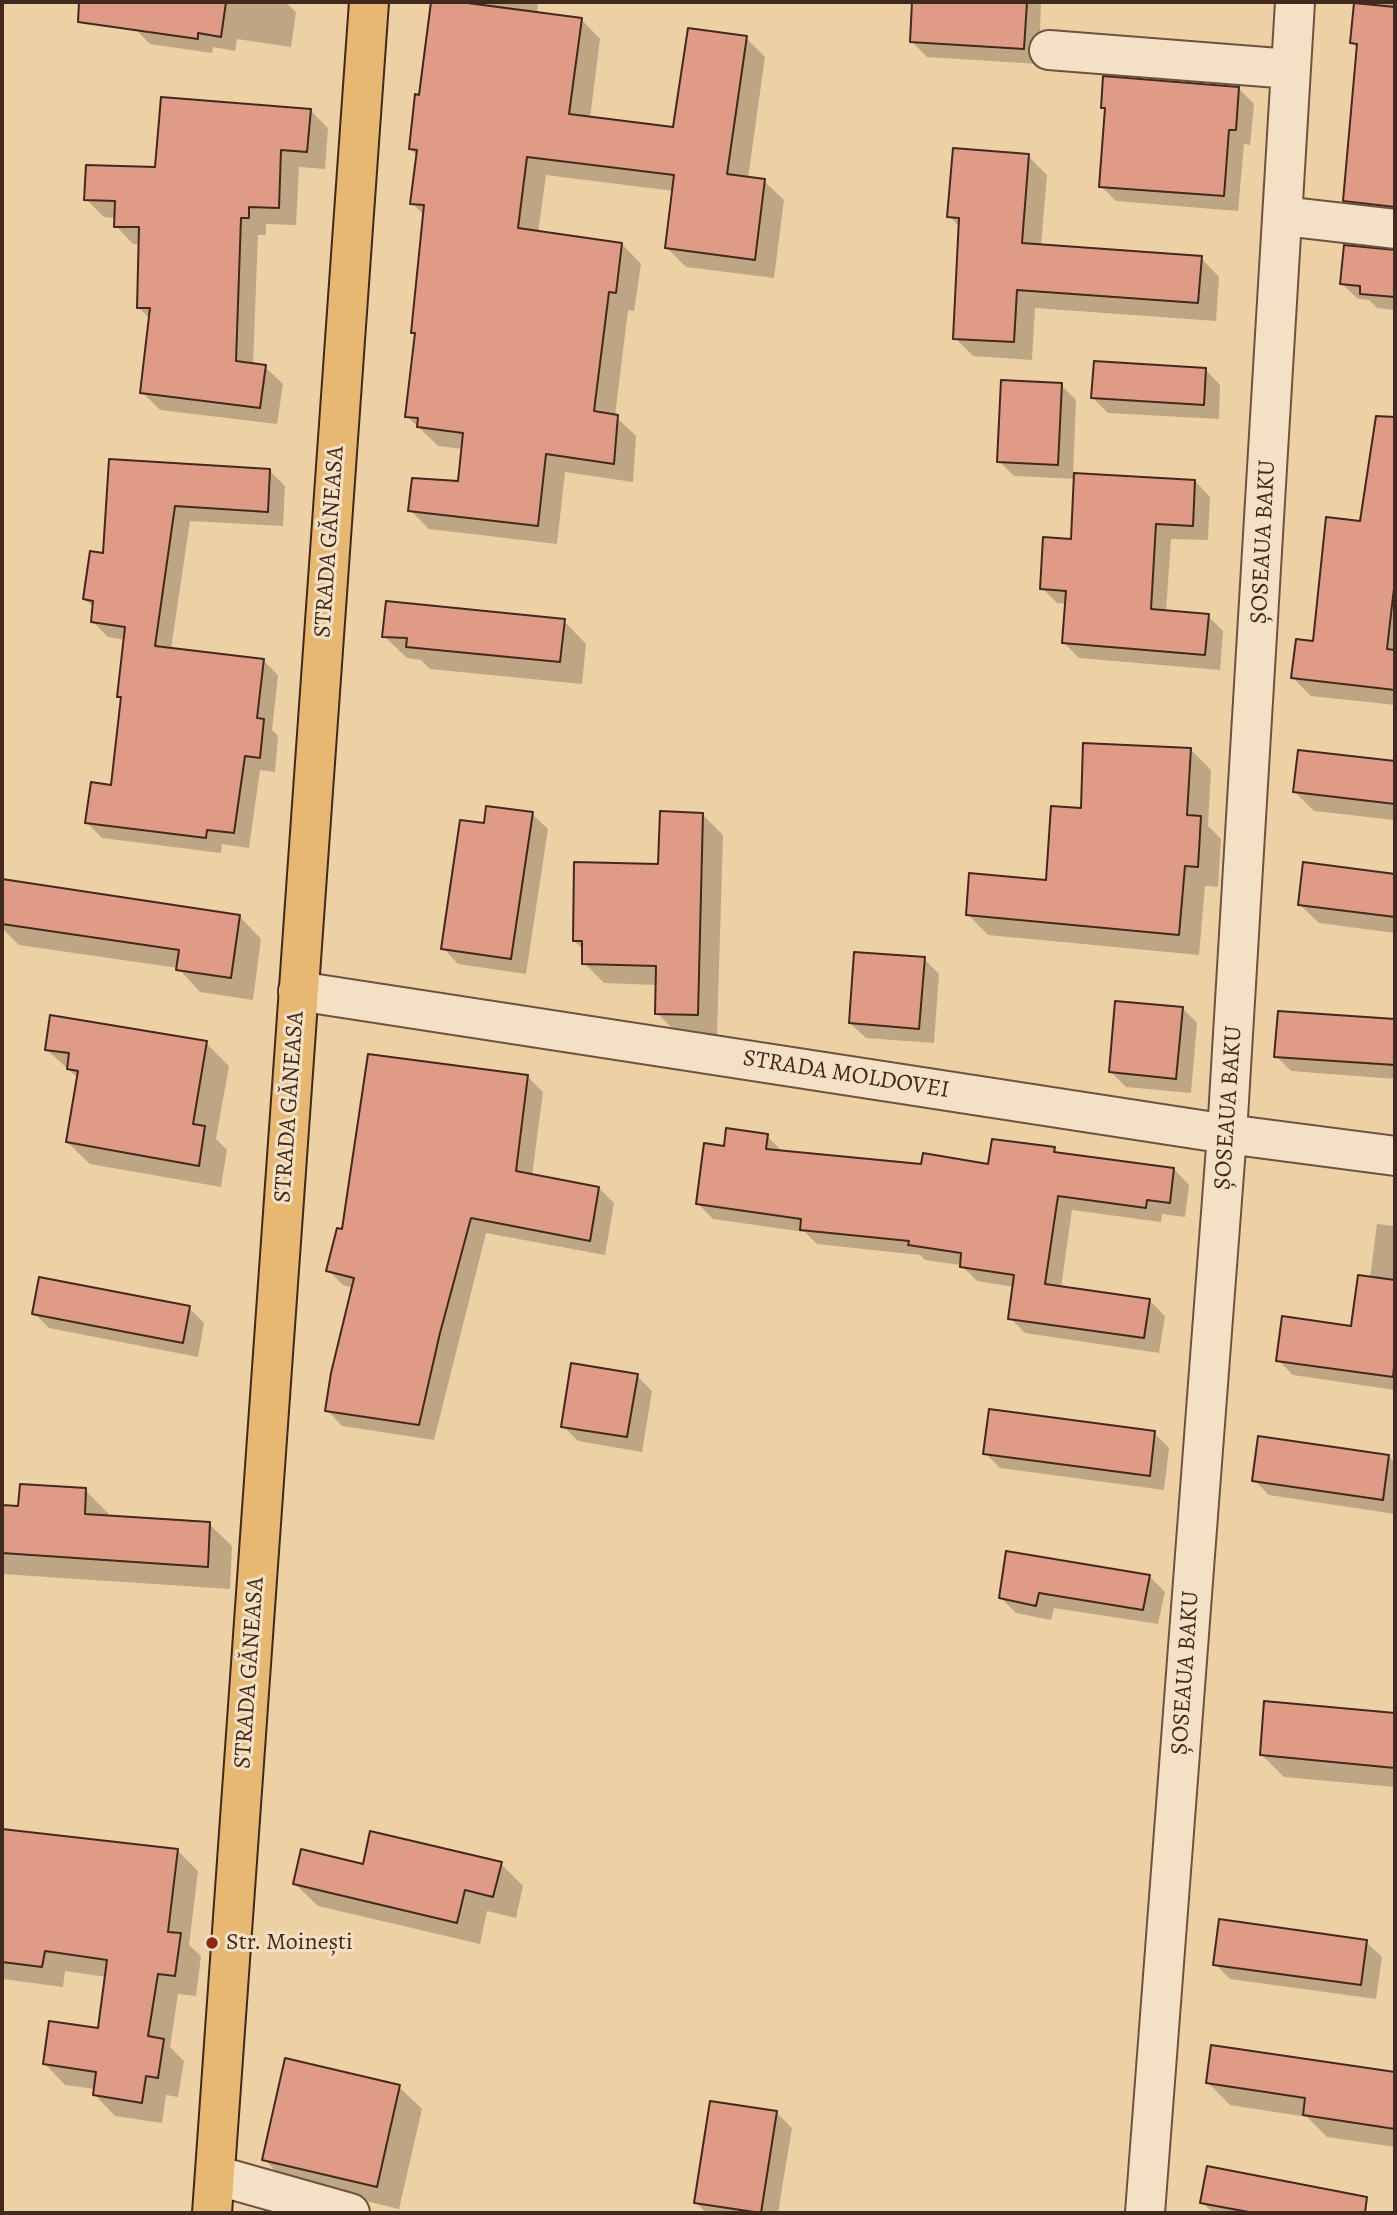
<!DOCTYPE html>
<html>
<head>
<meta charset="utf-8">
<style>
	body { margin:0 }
	#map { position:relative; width:1397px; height:2215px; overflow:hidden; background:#eed0a5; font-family:Alegreya,serif }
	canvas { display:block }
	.frame { position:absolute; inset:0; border:4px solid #41291e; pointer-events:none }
</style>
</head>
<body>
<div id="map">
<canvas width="1397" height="2215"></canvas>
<div class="frame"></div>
</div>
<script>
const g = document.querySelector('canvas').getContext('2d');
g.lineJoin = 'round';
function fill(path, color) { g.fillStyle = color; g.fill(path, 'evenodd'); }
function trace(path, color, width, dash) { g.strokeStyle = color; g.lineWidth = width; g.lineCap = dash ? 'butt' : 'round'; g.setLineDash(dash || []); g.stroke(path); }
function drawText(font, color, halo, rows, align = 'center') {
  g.font = font + ' Alegreya,serif'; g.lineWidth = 6; g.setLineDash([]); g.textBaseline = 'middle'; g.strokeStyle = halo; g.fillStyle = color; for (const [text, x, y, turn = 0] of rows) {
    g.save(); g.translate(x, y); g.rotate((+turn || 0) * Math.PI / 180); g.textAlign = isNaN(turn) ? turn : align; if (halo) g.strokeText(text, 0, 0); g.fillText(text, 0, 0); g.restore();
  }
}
fill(new Path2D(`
	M139 2H285L296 12 291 47 237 39 235 51 213 47 212 53 150 44 135 29Z
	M433 2H538L537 14 581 19 600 39 590 118 675 129 746 38 765 57 748 178 764 181 784 200 774 278 686 267 667 248 674 191 546 175 538 233 622 244 641 264 634 311 628 310 615 416 636 436 633 482 565 472 557 544 429 529 410 510 460 483 463 449 438 446 407 416 417 336 413 332 424 215 412 203 418 156 410 149 420 97Z
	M914 2H1041L1039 64 927 57 912 42Z
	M1356 2H1395V220L1360 216 1345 200 1358 49 1352 43Z
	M1239 89 1254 104 1250 145 1244 144 1238 211 1116 201 1101 186 1106 111 1103 107Z
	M310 110 328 128 325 169 299 167 296 225 266 224V235H258L253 365 265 367 283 384 277 424 160 410 142 392 150 319 138 307 140 244H133L116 226V218L104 217 86 199Z
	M1028 156 1047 175 1041 246 1201 258 1219 277 1216 321 1035 308 1032 360 973 356 955 338 961 228 949 216Z
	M1392 252H1395V310L1377 308 1369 300 1358 299 1342 284Z
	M1205 369 1220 385 1219 419 1108 413 1093 398Z
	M1061 385 1076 400 1073 475 1195 481 1210 497 1208 540 1171 539 1166 612 1208 616 1223 631 1220 670 1079 658 1064 643 1067 604 1057 603 1042 588 1072 541 1076 479 1014 476 999 461Z
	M1373 446 1395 450V705L1311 696 1293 678 1315 643 1362 523Z
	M111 461 270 471 285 486 283 526 190 521 171 649 263 660 278 675 272 730 278 736 275 772 260 770 249 848 222 844 221 853 102 838 87 823 113 787 123 700 119 696 125 640 108 637 93 622 94 608 84 598 105 555Z
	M564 621 586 644 582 684 430 669 421 660 407 658 384 636Z
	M1190 749 1211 770 1208 826 1221 839 1218 887 1205 886 1199 955 988 935 967 914 1048 882 1082 810Z
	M1300 752 1395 763V820L1314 811 1295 792Z
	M532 814 548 829 526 974 458 964 443 948 486 825Z
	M702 814 723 835 717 1035 677 1033 657 1013V985L604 983 584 963V950L574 941 660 865Z
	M1304 864 1395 876V933L1319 923 1299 904Z
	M2 881 239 916 261 939 253 1000 200 992 178 968 19 945 2 928Z
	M924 959 939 974 934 1043 866 1038 850 1023Z
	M1182 1008 1197 1023 1191 1093 1126 1087 1111 1072Z
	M1279 1012 1395 1020V1079L1291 1071 1276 1056Z
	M206 1043 229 1066 216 1139 227 1150 221 1187 90 1164 67 1142 79 1079 46 1049Z
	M528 1077 543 1092 532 1176 599 1188 614 1203 605 1255 486 1233 434 1440 342 1426 327 1410 353 1288 343 1285 328 1270 344 1231Z
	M767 1136 782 1151 922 1166H990L1054 1149 1059 1154 1174 1169 1189 1185 1185 1217 1162 1214 1161 1222 1072 1210 1061 1288 1150 1301 1165 1316 1159 1353 1025 1333 1010 1318 1014 1287 977 1281 961 1265 925 1260 920 1255 817 1244 805 1232 713 1219 698 1204 725 1148Z
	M1377 1224 1395 1226V1390L1293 1375 1278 1360 1353 1328 1370 1278Z
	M189 1308 204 1323 198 1357 49 1328 34 1313Z
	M637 1376 652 1391 642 1452 578 1441 563 1426Z
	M1154 1433 1169 1448 1164 1490 1000 1468 985 1453Z
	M1389 1457 1395 1463V1514L1269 1495 1254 1480Z
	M85 1490 108 1513V1517L209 1524 232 1546 230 1589 2 1574V1507L20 1508Z
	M1150 1577 1165 1592 1158 1624 1054 1608 1051 1620 1016 1613 1001 1598Z
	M1266 1703 1395 1715V1787L1284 1777 1261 1754Z
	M5 1831 177 1850 198 1871 189 1945 201 1956 196 1996 178 1994 170 2047 184 2061 178 2097 166 2095 162 2123 115 2116 95 2095V2089L65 2085 45 2064 100 2030 107 1977 65 1971 63 1987 2 1979V1857Z
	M501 1864 523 1886 516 1918 487 1911 480 1944 318 1906 295 1884 364 1866Z
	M1366 1942 1382 1957 1376 1999 1230 1979 1215 1964Z
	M1213 2047 1395 2074V2147L1327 2137 1307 2117 1230 2105 1208 2083Z
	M399 2087 422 2109 399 2209 286 2182 264 2159Z
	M777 2113 792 2128 778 2213H706L696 2202Z
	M1202 2202 1325 2203 1323 2213H1213Z`), '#0003');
const building = new Path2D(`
	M79 2H226L221 37 198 33V39L78 22Z
	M431 2H460L582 18 569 114 673 127 688 28 747 36 727 174 765 179 755 260 665 248 674 175 527 157 518 228 622 243 616 293 609 292 594 411 618 415 614 464 546 454 538 526 408 511 412 478 458 481 463 433 417 427 418 418 405 417 415 333H411L424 205 410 204 417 150 409 149 415 94 419 95Z
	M912 2H1027L1024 49 910 42Z
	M1354 3 1395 7V207L1343 201 1357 44 1350 43Z
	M1103 76 1239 87 1236 130H1229L1224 196 1099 187 1105 108H1101Z
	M161 97 311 109 307 152 281 150 279 208 249 207V218H241L236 361 266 365 260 408 140 393 150 308H137L139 227H114L115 201 84 200 86 165 155 167Z
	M953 148 1029 154 1022 243 1202 256 1198 303 1017 290 1014 342 953 339 959 218 947 217Z
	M1344 245 1395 250V297L1360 294V286L1340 284Z
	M1094 361 1206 368 1204 405 1091 398Z
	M1001 380 1062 383 1058 465 997 462Z
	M1376 416 1395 417V579L1387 649 1395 650V690L1291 678 1296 639 1313 641 1326 517 1360 521Z
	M109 459 270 469 268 512 175 506 155 646 264 659 257 718 264 719 260 758 245 756 234 833 207 830 206 838 85 823 91 782 111 785 121 697H117L125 627 91 622 93 601 83 599 90 551 103 553Z
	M1074 473 1195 480 1193 526 1156 524 1151 609 1209 614 1205 655 1062 643 1066 591 1040 589 1043 537 1071 539Z
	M386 601 565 619 560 662 406 647 407 638 382 637Z
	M1083 743 1191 748 1187 815 1201 816 1198 867 1185 866 1179 935 966 915 969 873 1046 880 1051 806 1081 808Z
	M1298 750 1395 761V804L1293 792Z
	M486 806 533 812 511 959 441 949 460 820 484 823Z
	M660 811 703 813 698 1015 655 1014 656 966 582 964V941H573L574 862 658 864Z
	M1303 862 1395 874V917L1298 905Z
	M2 879 240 915 231 978 176 970 179 950 2 924Z
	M854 952 925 957 919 1029 849 1023Z
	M1115 1001 1183 1007 1176 1079 1109 1072Z
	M1278 1011 1395 1019V1065L1274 1057Z
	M50 1015 207 1041 193 1124 205 1126 199 1166 66 1142 78 1071 67 1069 69 1053 45 1050Z
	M368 1054 528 1075 516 1171 599 1187 590 1241 471 1218 440 1333 419 1425 325 1411 331 1373 354 1278 326 1271 337 1228 342 1229Z
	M726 1128 768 1134 766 1149 921 1164 923 1153 988 1164 992 1139 1055 1147 1054 1152 1174 1168 1170 1203 1147 1200 1146 1208 1058 1196 1045 1284 1150 1299 1144 1338 1008 1319 1014 1275 960 1267 961 1253 908 1245 909 1241 800 1230 801 1219 696 1204 704 1143 724 1146Z
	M1358 1275 1395 1280V1358L1393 1377 1276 1361 1282 1316 1351 1326Z
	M39 1277 190 1306 183 1343 32 1314Z
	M571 1363 638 1374 627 1437 561 1427Z
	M989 1409 1155 1431 1150 1476 983 1454Z
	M1258 1436 1389 1455 1383 1500 1252 1481Z
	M20 1484 86 1488 85 1514 210 1522 208 1567 2 1553V1505L18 1506Z
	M1006 1551 1150 1575 1143 1610 1039 1593 1036 1606 999 1598Z
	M1264 1701 1395 1713V1768L1260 1755Z
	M2 1829 178 1849 168 1932 181 1933 175 1976 158 1974 148 2036 164 2039 158 2078 146 2076 142 2103 93 2095 96 2072 43 2064 49 2021 98 2028 107 1960 45 1951 42 1967 2 1962Z
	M370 1831 502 1862 493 1897 465 1890 457 1923 293 1884 301 1849 363 1864Z
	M1219 1919 1367 1940 1361 1985 1213 1965Z
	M1211 2045 1395 2072V2129L1303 2115 1305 2098 1206 2083Z
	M285 2058 400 2085 377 2187 262 2160Z
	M710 2101 777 2111 761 2213 694 2203Z
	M1207 2166 1367 2197 1365 2213H1254L1200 2203Z`);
fill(building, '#e09b86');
trace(building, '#41291e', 2);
const minor = new Path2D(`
	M1049 50 1291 69
	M1283 216 1395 229
	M298 991 1227 1134 1395 1156
	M215 2175 350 2213
	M1145 2213 1227 1134 1295 2`);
const major = new Path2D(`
	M212 2213 369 2`);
trace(minor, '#6c5340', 42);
trace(major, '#41291e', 42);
trace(minor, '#f4e0c4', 38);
trace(major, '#e7b872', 38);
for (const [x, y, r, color] of [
	[212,1943,7,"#8f2418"]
]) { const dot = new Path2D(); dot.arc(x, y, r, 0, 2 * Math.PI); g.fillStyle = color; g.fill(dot); trace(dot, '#f4e0c4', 2.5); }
drawText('24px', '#41291e', '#f4e0c4', [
	["STRADA GĂNEASA",330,542,-86],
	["ȘOSEAUA BAKU",1264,542,-87],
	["STRADA MOLDOVEI",846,1075,9],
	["STRADA GĂNEASA",290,1107,-86],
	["ȘOSEAUA BAKU",1229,1108,-86],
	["STRADA GĂNEASA",250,1673,-86],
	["ȘOSEAUA BAKU",1186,1673,-86]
]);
drawText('24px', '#41291e', '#f4e0c4', [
	["Str. Moinești",226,1943]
], 'left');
</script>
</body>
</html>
